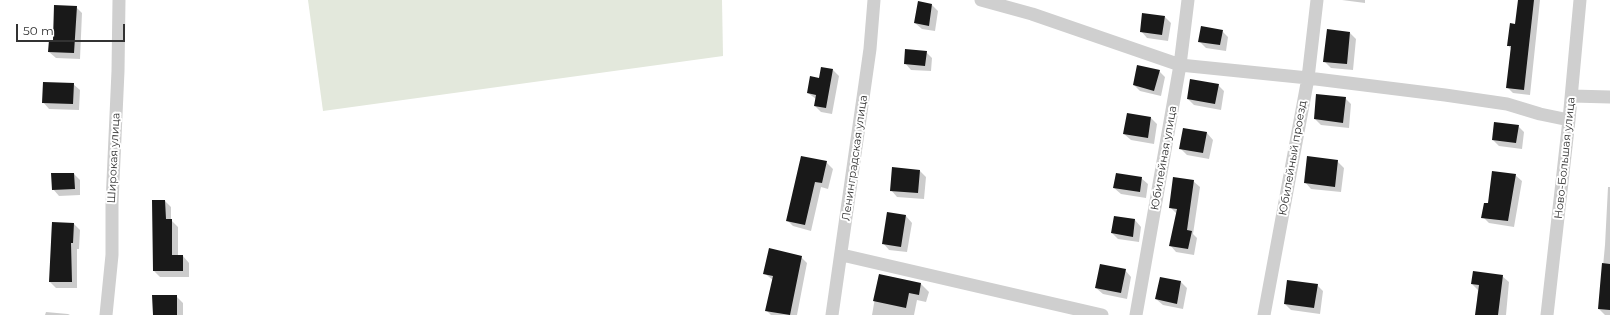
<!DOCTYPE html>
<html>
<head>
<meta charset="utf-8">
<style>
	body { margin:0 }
	#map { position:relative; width:1610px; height:315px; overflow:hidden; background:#fff; font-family:Montserrat,sans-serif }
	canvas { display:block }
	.scale { position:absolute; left:16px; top:24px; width:109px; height:18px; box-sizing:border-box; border:2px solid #323232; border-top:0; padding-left:5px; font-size:12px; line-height:14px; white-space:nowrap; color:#323232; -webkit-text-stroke:3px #fff; paint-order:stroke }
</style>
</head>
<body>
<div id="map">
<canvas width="1610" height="315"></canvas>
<div class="scale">50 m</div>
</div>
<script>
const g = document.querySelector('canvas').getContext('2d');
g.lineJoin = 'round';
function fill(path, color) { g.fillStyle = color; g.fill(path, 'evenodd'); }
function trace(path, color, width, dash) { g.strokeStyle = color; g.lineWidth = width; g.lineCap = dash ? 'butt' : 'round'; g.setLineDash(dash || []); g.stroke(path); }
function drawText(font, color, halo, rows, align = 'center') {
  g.font = font + ' Montserrat,sans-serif'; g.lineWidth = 4; g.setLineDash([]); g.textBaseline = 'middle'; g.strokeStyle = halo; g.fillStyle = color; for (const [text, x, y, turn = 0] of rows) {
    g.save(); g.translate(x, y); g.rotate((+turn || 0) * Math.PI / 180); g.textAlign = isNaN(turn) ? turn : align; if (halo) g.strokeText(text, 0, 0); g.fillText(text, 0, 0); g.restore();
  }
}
fill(new Path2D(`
	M308 0H722L723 56 323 111Z`), '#e3e8dc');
fill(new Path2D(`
	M1342 0H1365V3Z
	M1519 0H1540L1530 95 1513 93 1507 87 1511 49 1508 45 1516 25Z
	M932 5 938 11 935 31 922 29 915 23Z
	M76 7 82 13 80 59 56 58 49 52 54 41Z
	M1165 17 1171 23 1168 41 1147 38 1141 31Z
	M1222 31 1228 37 1226 51 1206 48 1199 41Z
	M1350 33 1356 39 1353 70 1331 68 1324 61Z
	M926 52 932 58 931 71 911 70 905 63Z
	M833 70 839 76 832 114 821 112 815 106 816 99 808 93 820 79Z
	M1159 71 1165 77 1161 96 1140 91 1134 85Z
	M73 84 80 90 79 110 49 109 43 102Z
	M1218 85 1224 91 1221 110 1194 105 1188 99Z
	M1317 95 1345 98 1351 104 1349 128 1321 125 1315 119Z
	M1151 118 1157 124 1154 144 1131 140 1124 134Z
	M1518 126 1524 132 1522 149 1499 146 1493 140Z
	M1184 129 1207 133 1213 140 1209 159 1187 155 1180 148Z
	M1337 161 1344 168 1341 192 1311 189 1305 182Z
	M826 162 833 169 828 189 821 187 811 231 793 226 787 220Z
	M920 171 926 177 924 199 897 197 891 190Z
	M74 174 80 180V195L59 196 53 189Z
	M1515 175 1522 181 1514 227 1489 223 1483 217Z
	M1141 178 1148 184 1146 198 1121 194 1114 188Z
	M1193 181 1200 187 1193 234 1197 238 1194 255 1176 252 1170 245 1177 214 1170 207Z
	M1608 187H1610V315H1605L1599 309 1605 245Z
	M165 201 171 207V220L178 227V256H183L189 263V277H160L154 271Z
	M888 213 906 216 912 223 907 252 889 250 883 243Z
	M1115 217 1135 220 1141 227 1139 242 1118 239 1112 233Z
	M52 223 74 224 80 230 79 249H77V288H56L50 282Z
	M801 257 807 263 797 315H771L766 310 773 280 764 273Z
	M1125 270 1131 277 1127 299 1103 294 1096 288Z
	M879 275 921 284 929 292 926 302 917 300 914 315H872Z
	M1502 276 1509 282 1506 315H1476L1478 290 1472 284Z
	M1181 282 1187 288 1183 309 1163 305 1156 299Z
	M1317 285 1323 291 1320 314 1291 310 1285 304Z
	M176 296 183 303V315H154Z
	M46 312 68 314 70 315H45Z`), '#0003');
fill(new Path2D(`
	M1518 0H1534L1524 90 1506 88 1511 46H1507L1510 23 1515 24Z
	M918 1 932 4 929 26 914 23Z
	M54 5 77 6 74 53 48 52 49 40H53Z
	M1142 13 1165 16 1162 35 1140 32Z
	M1201 26 1223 30 1220 45 1198 42Z
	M1327 29 1350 32 1347 64 1323 62Z
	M905 49 927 51 925 66 904 64Z
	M1137 65 1160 70 1154 91 1133 85Z
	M821 67 833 69 826 108 814 106 816 95 807 93 810 76 819 78Z
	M1190 79 1219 84 1215 104 1187 99Z
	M43 82 74 83 73 104 42 103Z
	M1316 94 1346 97 1343 123 1314 119Z
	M1127 113 1151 117 1148 138 1123 134Z
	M1494 122 1519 125 1516 143 1492 140Z
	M1183 128 1207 132 1203 153 1179 149Z
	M801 156 827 161 822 183 815 182 805 225 786 221Z
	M1307 156 1338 160 1335 187 1304 183Z
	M892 167 920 170 918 193 890 191Z
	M1492 171 1516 174 1508 221 1481 218 1484 203H1488Z
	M51 173H74L75 189 52 190Z
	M1116 173 1142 177 1140 192 1113 188Z
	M1173 177 1194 180 1187 230 1192 231 1188 249 1169 246 1177 209 1169 208Z
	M152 200H165L166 219H172V255H183V271H153Z
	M887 212 906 215 901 247 882 244Z
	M1114 216 1135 219 1133 237 1111 233Z
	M52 222 74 223 73 243H71L72 282H49Z
	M769 248 802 256 790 315 765 311 773 276 763 274Z
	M1602 263 1610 264V310L1598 309Z
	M1100 264 1126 269 1121 293 1095 288Z
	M1473 271 1503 275 1498 315H1475L1479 285 1471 284Z
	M879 274 921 283 919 295 909 293 906 308 873 301Z
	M1160 277 1181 281 1177 304 1155 299Z
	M1287 280 1318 284 1314 308 1284 304Z
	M152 295H177V315H153Z`), '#191919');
trace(new Path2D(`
	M981 0 1032 14 1180 65 1308 78 1445 95 1507 104 1540 114 1569 120
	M1572 96 1610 97
	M842 255 1102 315
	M106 315 112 255V203L118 71 119 0
	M832 315 870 49 874 0
	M1136 315 1180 65 1188 0
	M1264 315 1308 78 1317 0
	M1547 315 1569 120 1580 0`), '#cfcfcf', 13);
drawText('11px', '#323232', '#fff', [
	["Широкая улица",114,158,-87],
	["Ленинградская улица",855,158,-82],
	["Юбилейная улица",1164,158,-80],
	["Юбилейный проезд",1293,158,-80],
	["Ново-Большая улица",1565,158,-84]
]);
</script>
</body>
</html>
